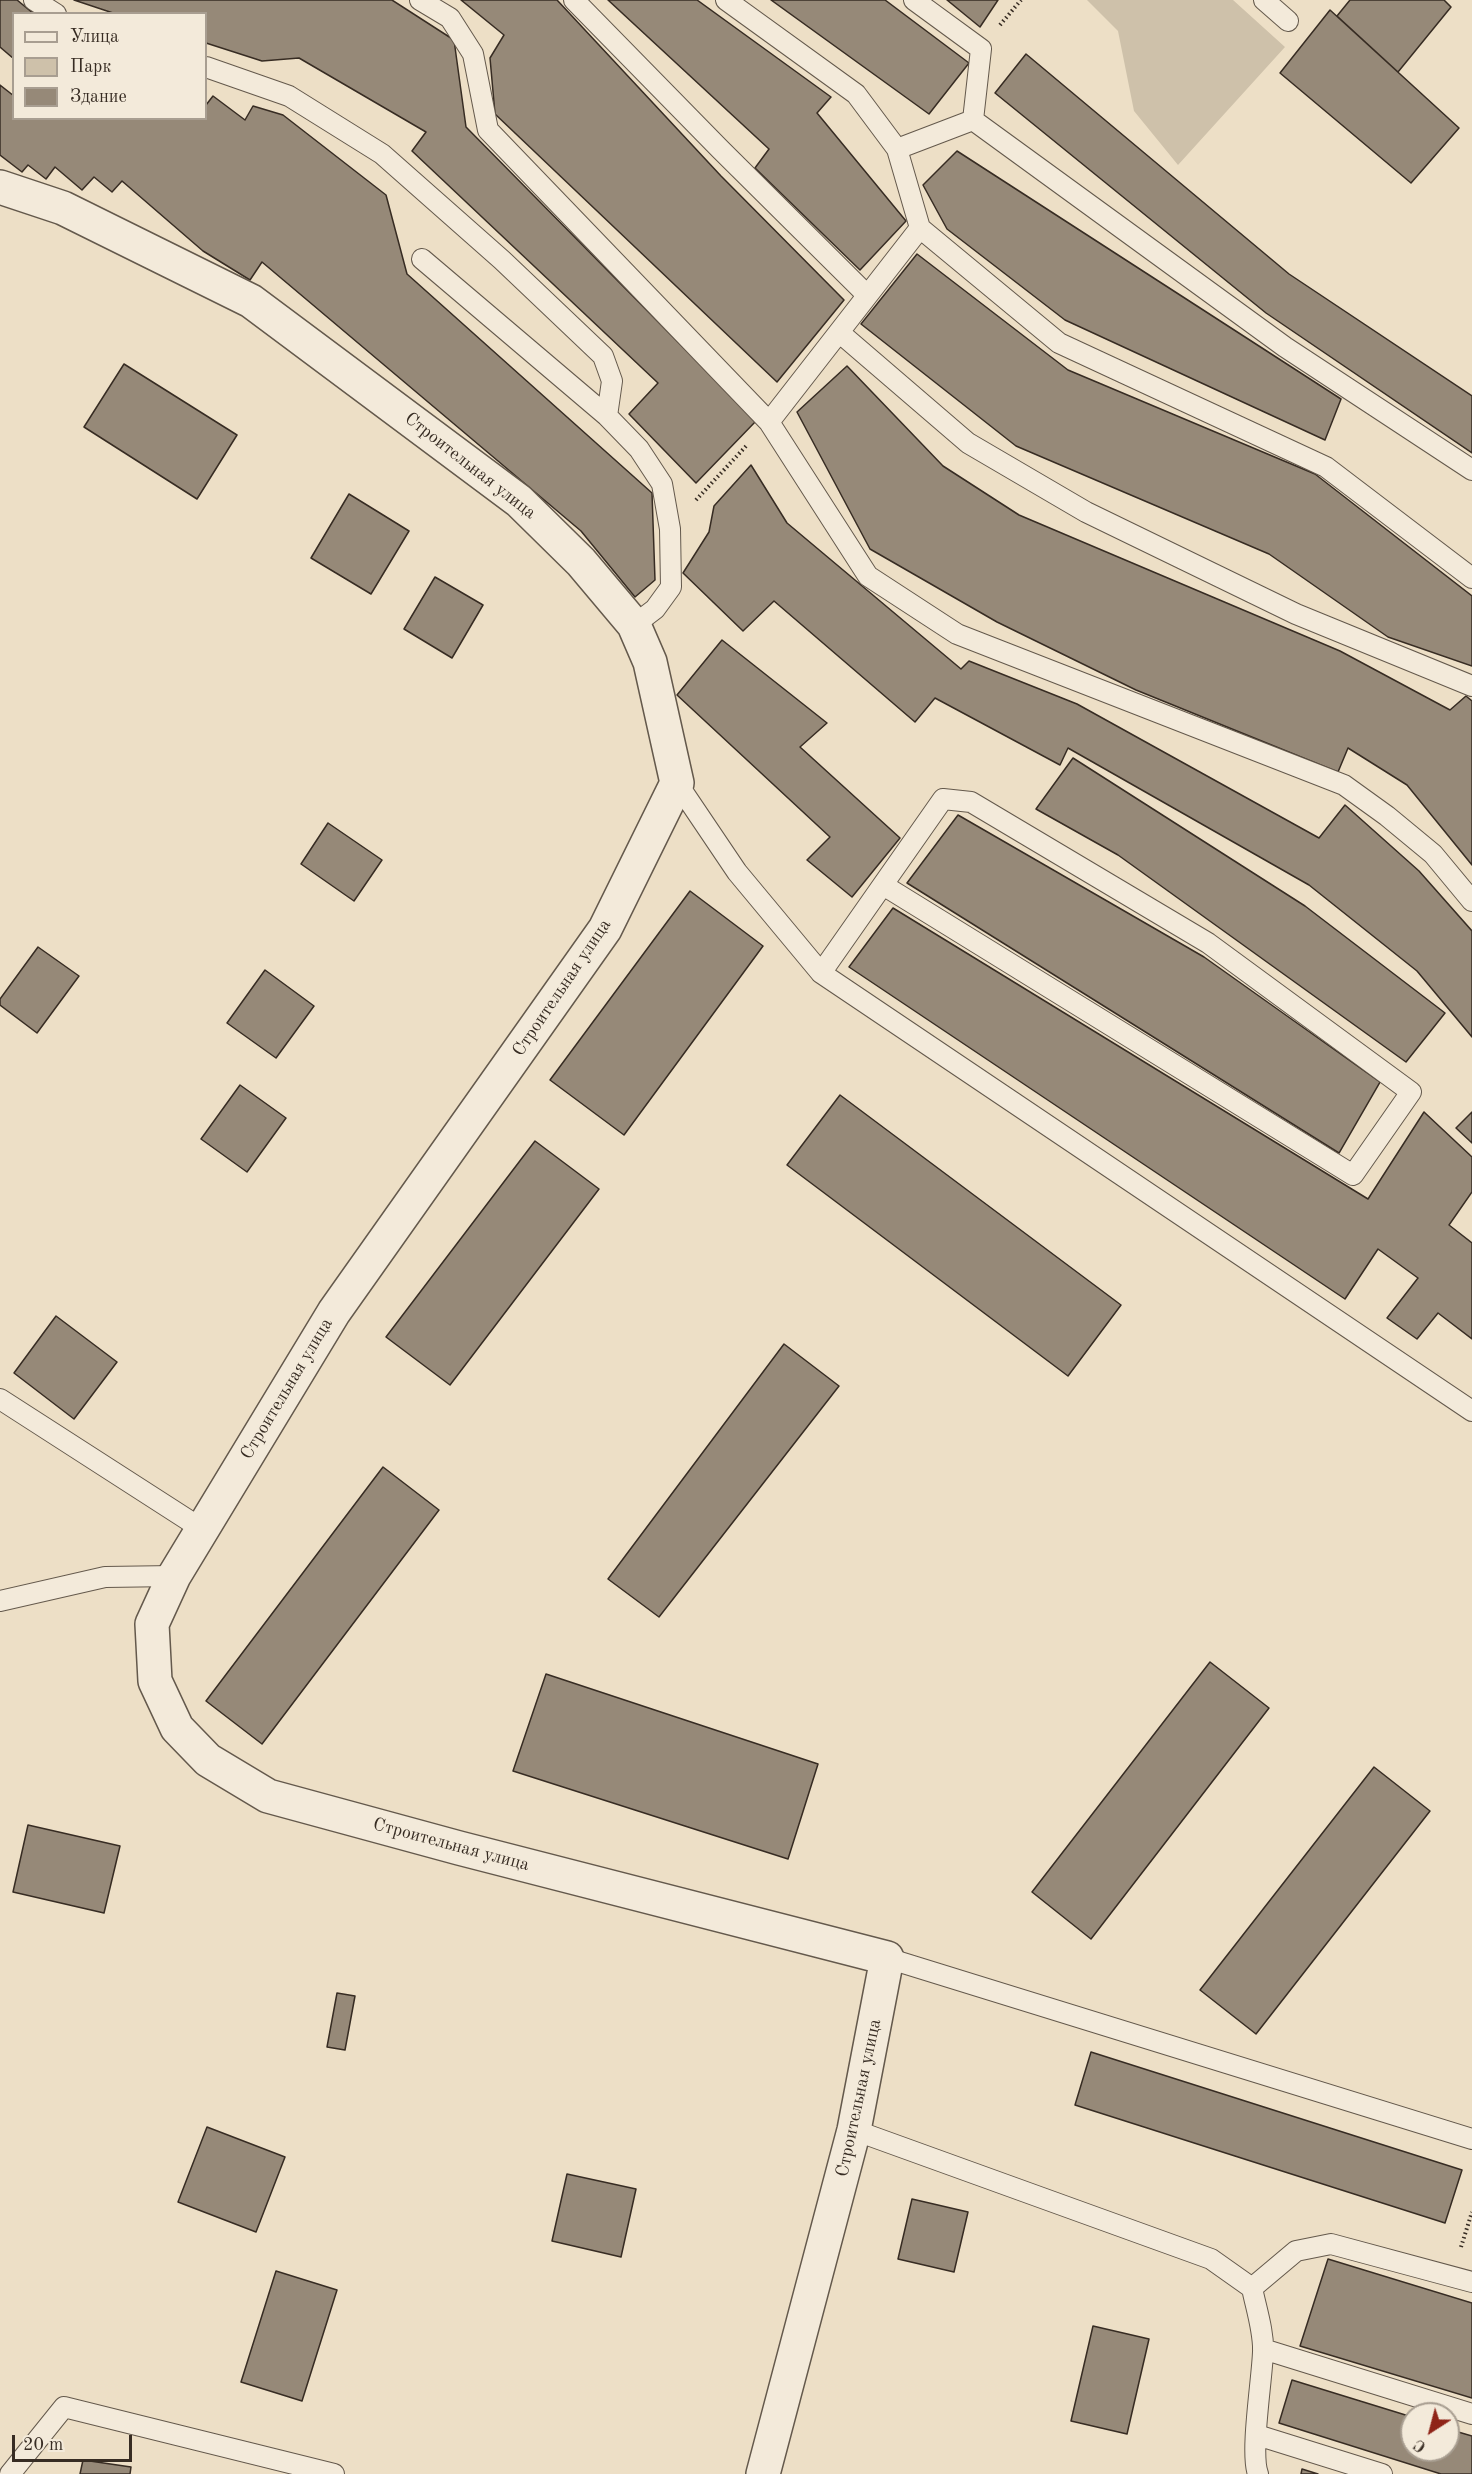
<!DOCTYPE html>
<html>
<head>
<meta charset="utf-8">
<style>
	body { margin:0 }
	#map { position:relative; width:1472px; height:2474px; overflow:hidden; background:#eddfc6; font-family:"Old Standard TT",serif }
	canvas { display:block }
	.legend { position:absolute; left:12px; top:12px; width:195px; height:108px; box-sizing:border-box; background:#f3eada; border:2px solid #a89e91; margin:0; padding:8px 10px; list-style:none; font-size:18px; color:#372c23 }
	.legend li { display:flex; align-items:center; gap:12px; height:30px }
	.legend b { width:30px; border:2px solid #a89e91 }
	.north { position:absolute; left:1400px; top:2402px; width:60px; height:60px; box-sizing:border-box; background:#f3eada; border:2px solid #a89e91; border-radius:50%; rotate:216deg; font-size:16px; font-weight:700; line-height:24px; text-align:center; color:#372c23 }
	.north::after { content:''; display:block; margin:auto; width:21px; height:27px; background:#8f2418; clip-path:polygon(50% 0,100% 100%,50% 72%,0 100%) }
	.scale { position:absolute; left:12px; top:2435px; width:120px; height:27px; box-sizing:border-box; border:3px solid #372c23; border-top:0; padding-left:8px; font-size:18px; line-height:21px; white-space:nowrap; color:#372c23; -webkit-text-stroke:4px #f3eada; paint-order:stroke }
</style>
</head>
<body>
<div id="map">
<canvas width="1472" height="2474"></canvas>
<ul class="legend">
<li><b style="height:8px;background:#f3eada"></b>Улица</li>
<li><b style="height:16px;background:#cec1aa"></b>Парк</li>
<li><b style="height:16px;background:#968978"></b>Здание</li>
</ul>
<div class="north">С</div>
<div class="scale">20 m</div>
</div>
<script>
const g = document.querySelector('canvas').getContext('2d');
g.lineJoin = 'round';
function fill(path, color) { g.fillStyle = color; g.fill(path, 'evenodd'); }
function trace(path, color, width, dash) { g.strokeStyle = color; g.lineWidth = width; g.lineCap = dash ? 'butt' : 'round'; g.setLineDash(dash || []); g.stroke(path); }
function drawText(font, color, halo, rows, align = 'center') {
  g.font = font + ' "Old Standard TT",serif'; g.lineWidth = 5; g.setLineDash([]); g.textBaseline = 'middle'; g.strokeStyle = halo; g.fillStyle = color; for (const [text, x, y, turn = 0] of rows) {
    g.save(); g.translate(x, y); g.rotate((+turn || 0) * Math.PI / 180); g.textAlign = isNaN(turn) ? turn : align; if (halo) g.strokeText(text, 0, 0); g.fillText(text, 0, 0); g.restore();
  }
}
fill(new Path2D(`
	M1087 0H1233L1285 47 1178 165 1134 111 1118 31Z`), '#cec1aa');
const building = new Path2D(`
	M0 0H17L34 14H14V59L0 47Z
	M74 0H392L454 40 466 127 756 421 696 483 629 414 658 383 412 151 426 132 299 58 262 61 206 43V14H116Z
	M461 0H557L721 176 844 300 777 382 495 114 490 58 504 35Z
	M608 0H697L831 97 817 113 906 221 860 270 755 168 769 149Z
	M771 0H885L969 63 929 114Z
	M947 0H998L980 27Z
	M1350 0H1444L1451 7 1398 72 1337 16Z
	M1330 10 1459 128 1411 183 1280 73Z
	M1026 54 1289 274 1472 396V453L1266 313 995 93Z
	M0 85 14 96V118H206V105L213 96 245 120 253 106 283 115 386 195 407 274 652 493 655 580 635 597 581 531 262 262 250 280 203 251 122 181 112 192 94 177 82 190 55 167 46 179 28 165 22 172 0 155Z
	M957 151 1341 399 1325 440 1065 320 947 229 923 185Z
	M917 254 1068 370 1315 474 1472 596V666L1388 637 1269 554 1016 446 861 324Z
	M124 364 237 435 197 499 84 427Z
	M847 366 943 466 1019 515 1340 651 1450 710 1466 696 1472 701V865L1407 785 1348 748 1338 772 1136 690 997 622 870 549 797 412Z
	M751 465 787 523 961 669 969 661 1077 704 1319 838 1345 805 1419 871 1472 931V1037L1417 971 1309 885 1068 748 1060 765 935 698 915 722 774 601 743 631 683 573 709 532 714 506Z
	M349 494 409 531 371 594 311 558Z
	M435 577 483 605 452 658 404 629Z
	M722 640 827 723 800 747 900 838 852 897 807 860 830 837 677 695Z
	M1073 758 1305 906 1445 1013 1406 1062 1118 855 1036 809Z
	M958 815 1204 957 1380 1082 1339 1153 907 883Z
	M328 823 382 860 354 901 301 864Z
	M690 891 763 946 624 1135 550 1080Z
	M893 908 1368 1199 1424 1112 1472 1157V1192L1449 1225 1472 1243V1339L1438 1313 1417 1339 1387 1318 1418 1278 1378 1249 1345 1299 849 967Z
	M38 947 79 976 37 1033 0 1005V999Z
	M265 970 314 1006 276 1058 227 1023Z
	M240 1085 286 1118 247 1172 201 1139Z
	M840 1095 1121 1305 1068 1376 787 1165Z
	M1472 1112V1143L1456 1128Z
	M535 1141 599 1189 450 1385 386 1337Z
	M56 1316 117 1362 74 1419 14 1373Z
	M784 1344 839 1386 659 1617 608 1579Z
	M383 1467 439 1510 262 1744 206 1701Z
	M1210 1662 1269 1708 1091 1939 1032 1892Z
	M546 1674 818 1764 788 1859 513 1771Z
	M1374 1767 1430 1811 1256 2034 1200 1990Z
	M28 1825 120 1846 104 1913 13 1892Z
	M337 1993 355 1996 345 2050 327 2047Z
	M1091 2052 1462 2170 1445 2223 1075 2105Z
	M207 2127 285 2157 256 2232 178 2202Z
	M567 2174 636 2189 621 2257 552 2241Z
	M912 2199 968 2212 954 2272 898 2259Z
	M1328 2259 1472 2303V2398L1300 2346Z
	M276 2271 337 2290 302 2401 241 2382Z
	M1093 2326 1149 2339 1127 2434 1071 2421Z
	M1292 2380 1412 2417V2450H1448V2429L1472 2436V2474H1441L1279 2423Z
	M83 2460 131 2467 130 2474H80Z
	M1302 2469 1318 2474H1301Z`);
fill(building, '#968978');
trace(building, '#372c23', 1.5);
const lane = new Path2D(`
	M34 0 56 14
	M420 0 450 18 473 54 488 130 769 422 920 228 897 149 856 94 726 0
	M574 0 720 149 867 295
	M1264 0 1288 21
	M206 67 289 96 382 154 502 260 603 356 612 381 607 416
	M973 120 1285 347 1472 470
	M897 149 973 120 981 49 914 0
	M920 228 1059 343 1326 467 1472 578
	M422 259 607 416 639 449 662 484 670 529 671 587 655 609 634 625
	M840 333 968 443 1086 512 1296 614 1472 686
	M769 422 868 576 957 634 1344 785 1387 816 1433 854 1472 901
	M677 783 737 872 821 973 1472 1411
	M821 973 943 799 971 802 1208 943 1411 1092 1353 1175 883 885
	M0 1399 202 1529
	M0 1601 105 1577 174 1576
	M887 1958 1472 2139
	M854 2130 1211 2259 1252 2288 1296 2251 1331 2244 1472 2282
	M1252 2288C1256 2308 1264 2332 1263 2352 1262 2380 1250 2453 1258 2474
	M1263 2349 1472 2414
	M1257 2435 1382 2474
	M10 2474 64 2407 334 2474`);
const street = new Path2D(`
	M0 187 63 208 251 301 519 501 581 562 634 625 650 662 677 783 605 929 334 1312 174 1576 152 1624 155 1681 177 1728 208 1760 268 1796 459 1848 887 1958 854 2130 763 2474`);
trace(lane, '#64594c', 22);
trace(street, '#64594c', 36);
trace(new Path2D(`
	M1000 25 1021 0
	M696 500 748 444
	M1461 2247 1472 2212`), '#372c23', 4, [1.5, 3]);
trace(lane, '#f3eada', 20);
trace(street, '#f3eada', 33);
drawText('18px', '#372c23', '#f3eada', [
	["Строительная улица",470,466,38],
	["Строительная улица",562,988,-56],
	["Строительная улица",287,1389,-59],
	["Строительная улица",451,1845,15],
	["Строительная улица",859,2098,-78]
]);
</script>
</body>
</html>
